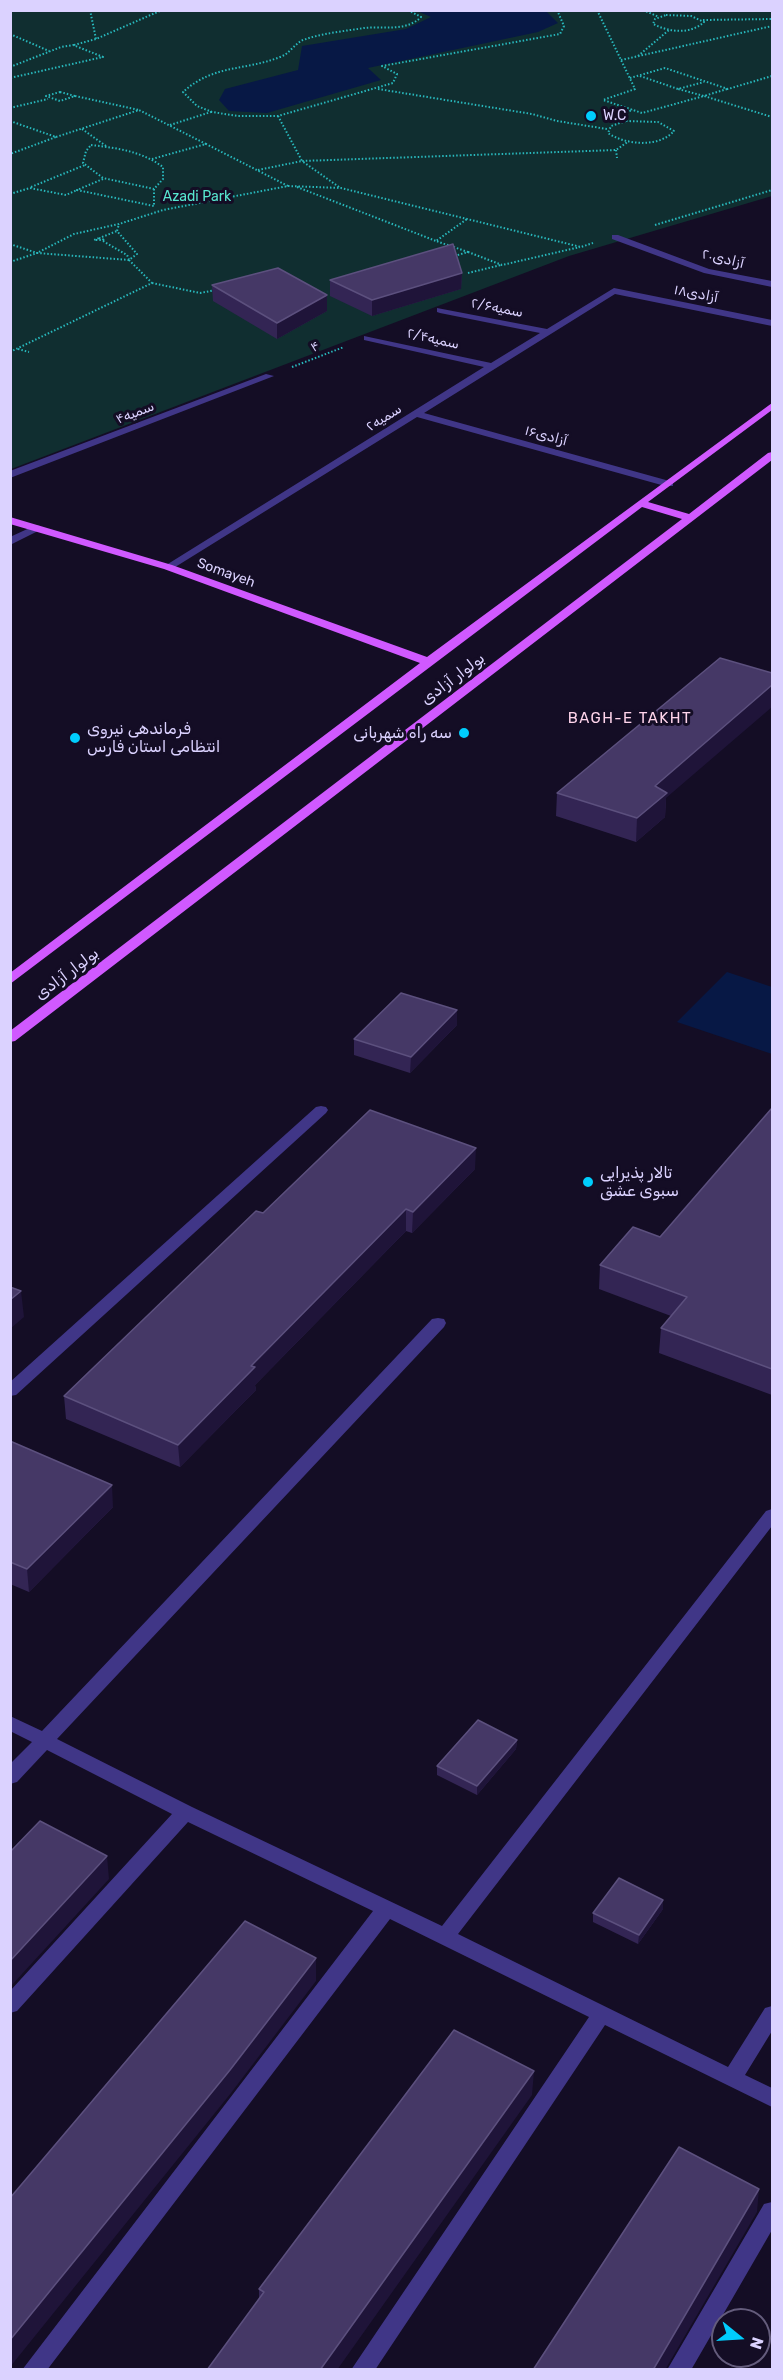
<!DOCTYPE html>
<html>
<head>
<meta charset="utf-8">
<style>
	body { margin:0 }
	#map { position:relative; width:783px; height:2380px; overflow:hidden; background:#140d25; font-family:Rubik,sans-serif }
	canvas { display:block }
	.frame { position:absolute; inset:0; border:12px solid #dbd2ff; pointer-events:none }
	.north { position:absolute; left:711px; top:2308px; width:60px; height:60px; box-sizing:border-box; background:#140d25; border:2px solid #645c7c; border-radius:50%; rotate:108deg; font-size:16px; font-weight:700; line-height:24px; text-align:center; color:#dbd2ff }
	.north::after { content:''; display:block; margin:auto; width:21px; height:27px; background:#00cdfd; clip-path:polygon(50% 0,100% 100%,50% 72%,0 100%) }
</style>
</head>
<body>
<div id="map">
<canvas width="783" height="2380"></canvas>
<div class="frame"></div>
<div class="north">N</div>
</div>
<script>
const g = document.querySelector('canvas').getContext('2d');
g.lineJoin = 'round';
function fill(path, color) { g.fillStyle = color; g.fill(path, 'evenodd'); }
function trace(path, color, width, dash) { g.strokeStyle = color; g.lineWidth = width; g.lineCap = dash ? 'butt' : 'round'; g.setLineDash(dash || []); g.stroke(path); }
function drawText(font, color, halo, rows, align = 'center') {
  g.font = font + ' Rubik,Cairo,sans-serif'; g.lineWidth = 6; g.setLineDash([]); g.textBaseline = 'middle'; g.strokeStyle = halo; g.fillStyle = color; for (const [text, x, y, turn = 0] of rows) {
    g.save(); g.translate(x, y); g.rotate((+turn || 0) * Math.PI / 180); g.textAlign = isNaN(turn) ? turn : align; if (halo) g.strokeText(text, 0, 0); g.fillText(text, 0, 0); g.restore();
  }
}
fill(new Path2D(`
	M11 11H772V196L569 256 11 469Z`), '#102e30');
fill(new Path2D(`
	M417 11H546L558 23 538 32 368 68 381 80 267 113 229 111 219 100 225 89 298 70 302 46 406 29 431 17Z
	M727 972 772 987V1054L677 1022Z`), '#071845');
trace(new Path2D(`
	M90 10 96 39
	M408 10 421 17C406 32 383 26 364 28 345 31 324 33 306 39 296 41 290 54 280 57 245 71 214 64 183 92L197 106 212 112 238 116H278L393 83 397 74 382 66 560 34 564 26 557 10
	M597 10 635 89 603 100 642 113 704 96 678 89
	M643 10 659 17
	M666 15 691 16 704 22C690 35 669 32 653 24L655 19Z
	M703 20 772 19
	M10 34 49 51
	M74 45 96 39 162 10
	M638 56 669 30
	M621 60 772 26
	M10 67 61 47 73 45 103 57 10 78
	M640 76 678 89 704 82
	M630 78 665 68 728 89 772 76
	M378 89 532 114 557 121 607 129
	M727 89 704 96 772 117
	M60 92 75 96 60 101 46 96Z
	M75 96 139 110
	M10 108 48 99
	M616 115 633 110
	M10 121 56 137 10 154
	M626 121 658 122 674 131C659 148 625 145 608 133L611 126Z
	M170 125 211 112
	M82 129 106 146
	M56 137 139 110 206 144 152 159
	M91 145C117 148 141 151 163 167V179L154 189 103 178 83 163 86 151Z
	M616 150 617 158
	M258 170 302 161 278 116
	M103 179 77 190 154 206V189
	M288 186 341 188 581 247 593 243
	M31 187 85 165
	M297 187 436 241
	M339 187 302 161 616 150 629 141
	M10 194 30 188 66 195 77 190
	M655 225 772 190
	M102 237 117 231
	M99 238 105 240H94Z
	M103 241 127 255 129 259
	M10 244 37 253
	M468 252 502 265 580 247
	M451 257 468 252 436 241 467 219
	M129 260 37 253 74 234 119 224 163 210 288 186 206 144
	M10 262 37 253
	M468 273 501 265
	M152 283 200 293 216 290
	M18 349 29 352
	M10 352 152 283 129 260 137 254 117 231 119 224
	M292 367 344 347`), '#28b8bc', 2, [1.5, 2]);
fill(new Path2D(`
	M612 235H618L709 269 772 281V287L704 273 612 239Z
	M614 288 772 320V326L615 294 424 413 673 482V486H665L417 417 172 569 168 570 163 567 484 367 364 340V336L491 363 540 333 440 313 437 312V308L547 329Z
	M266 374 274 376 10 478V471Z
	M36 525 40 526V530L10 545V537Z
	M321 1106 326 1107 328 1110 326 1113 16 1395 10 1396V1382L316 1107Z
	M438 1318 444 1319 446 1323 444 1327 57 1739 192 1807 442 1926 766 1511 772 1509V1526L458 1934 728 2067 765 2008 772 2006V2031L745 2075 772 2088V2107L605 2025 375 2370H351L589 2017 390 1919 47 2370H22L373 1911 188 1822 17 2011 10 2013V1991L172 1814 47 1750 17 1782 10 1784V1764L32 1742 10 1731V1716L42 1731 432 1319Z
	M772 2202V2230L691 2370H667L764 2204Z`), '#403687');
fill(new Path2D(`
	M772 403V410L648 502 689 514 768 453 772 452V460L15 1041 10 1042V1031L682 519 642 507 10 984V973L420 663 164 569 10 524V517L172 565 427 657Z`), '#d059ff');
fill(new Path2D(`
	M462 273 461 289 372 316 330 296V280Z
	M212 285 327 311 277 339 213 301Z
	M557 793 666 798 665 817 636 842 556 816Z
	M457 1025 410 1073 354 1055V1039Z
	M772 1108V1395L659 1353 661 1328 671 1316 599 1289 600 1265 660 1237Z
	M475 1169 412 1233 406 1231 255 1385 256 1390 180 1467 66 1419 64 1396 263 1213Z
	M10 1441 113 1507 29 1592 10 1584Z
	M517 1740 516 1749 477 1795 437 1775V1766Z
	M663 1909 638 1944 593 1922V1913Z
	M532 2095 259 2299V2289Z`), '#332554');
fill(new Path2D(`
	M462 273 461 289 372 316V300Z
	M327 295V311L277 339V323Z
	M772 685V707L666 798 665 817 636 842 637 818 655 786Z
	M457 1010V1025L410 1073 411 1057Z
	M476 1148 475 1169 412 1233 413 1212Z
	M406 1209V1231L255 1385 256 1390 180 1467 178 1445 251 1366Z
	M21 1291 24 1317 10 1329V1300Z
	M112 1485 113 1507 29 1592 27 1569Z
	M517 1740 516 1749 477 1795V1786Z
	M107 1856 109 1879 10 1987V1961Z
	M663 1900V1909L638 1944 639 1935Z
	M316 1958V1981L231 2093 10 2367V2340Z
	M534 2071 532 2095 337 2370H320Z
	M759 2189 757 2212 665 2370H653Z`), '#1f1439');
const building = new Path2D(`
	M453 244 462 273 372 300 330 280Z
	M278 268 327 295 277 323 212 285Z
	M720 658 772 673V685L655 786 667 793 637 818 557 793Z
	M401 993 457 1010 411 1057 354 1039Z
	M772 1108V1369L661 1328 687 1297 600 1265 633 1227 660 1237Z
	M370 1110 476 1148 413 1212 406 1209 251 1366 255 1367 178 1445 64 1396 256 1211 263 1213Z
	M10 1287 21 1291 10 1300Z
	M10 1441 112 1485 27 1569 10 1562Z
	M478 1720 517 1740 477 1786 437 1766Z
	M40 1821 107 1856 10 1961V1852Z
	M619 1878 663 1900 639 1935 593 1913Z
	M245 1921 316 1958 230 2070 10 2340V2198Z
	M454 2030 534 2071 320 2370H207L264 2292 259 2289Z
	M679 2147 759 2189 653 2370H533Z`);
fill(building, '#453866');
trace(building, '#5c507e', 1.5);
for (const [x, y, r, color] of [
	[591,116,6,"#00cdfd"],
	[464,733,6,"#00cdfd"],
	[75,738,6,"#00cdfd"],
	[588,1182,6,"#00cdfd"]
]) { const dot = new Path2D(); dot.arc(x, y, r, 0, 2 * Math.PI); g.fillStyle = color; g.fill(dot); trace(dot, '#140d25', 2); }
drawText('14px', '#dbd2ff', '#140d25', [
	["W.C",603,116]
], 'left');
drawText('14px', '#57e6cf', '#140d25', [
	["Azadi Park",197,197]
]);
drawText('14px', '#dbd2ff', '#140d25', [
	["آزادی۲۰",723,259,14],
	["آزادی۱۸",696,294,11],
	["سمیه۲/۶",497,308,11],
	["سمیه۲/۴",433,339,13],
	["۴",315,347,-21],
	["سمیه۴",135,413,-21],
	["۲سمیه",384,418,-32],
	["آزادی۱۶",546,436,15],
	["Somayeh",226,573,20]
]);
g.letterSpacing = '1.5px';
drawText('15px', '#ffd4eb', '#140d25', [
	["BAGH-E TAKHT",630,719]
]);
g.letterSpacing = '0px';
drawText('16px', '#dbd2ff', '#140d25', [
	["بولوار آزادی",453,679,-37],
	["بولوار آزادی",67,974,-37]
]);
drawText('16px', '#dbd2ff', '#140d25', [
	["فرماندهی نیروی",87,729],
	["انتظامی استان فارس",87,747],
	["سه راه شهربانی",452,733,"right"],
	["تالار پذیرایی",600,1173],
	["سبوی عشق",600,1191]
], 'left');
</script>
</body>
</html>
